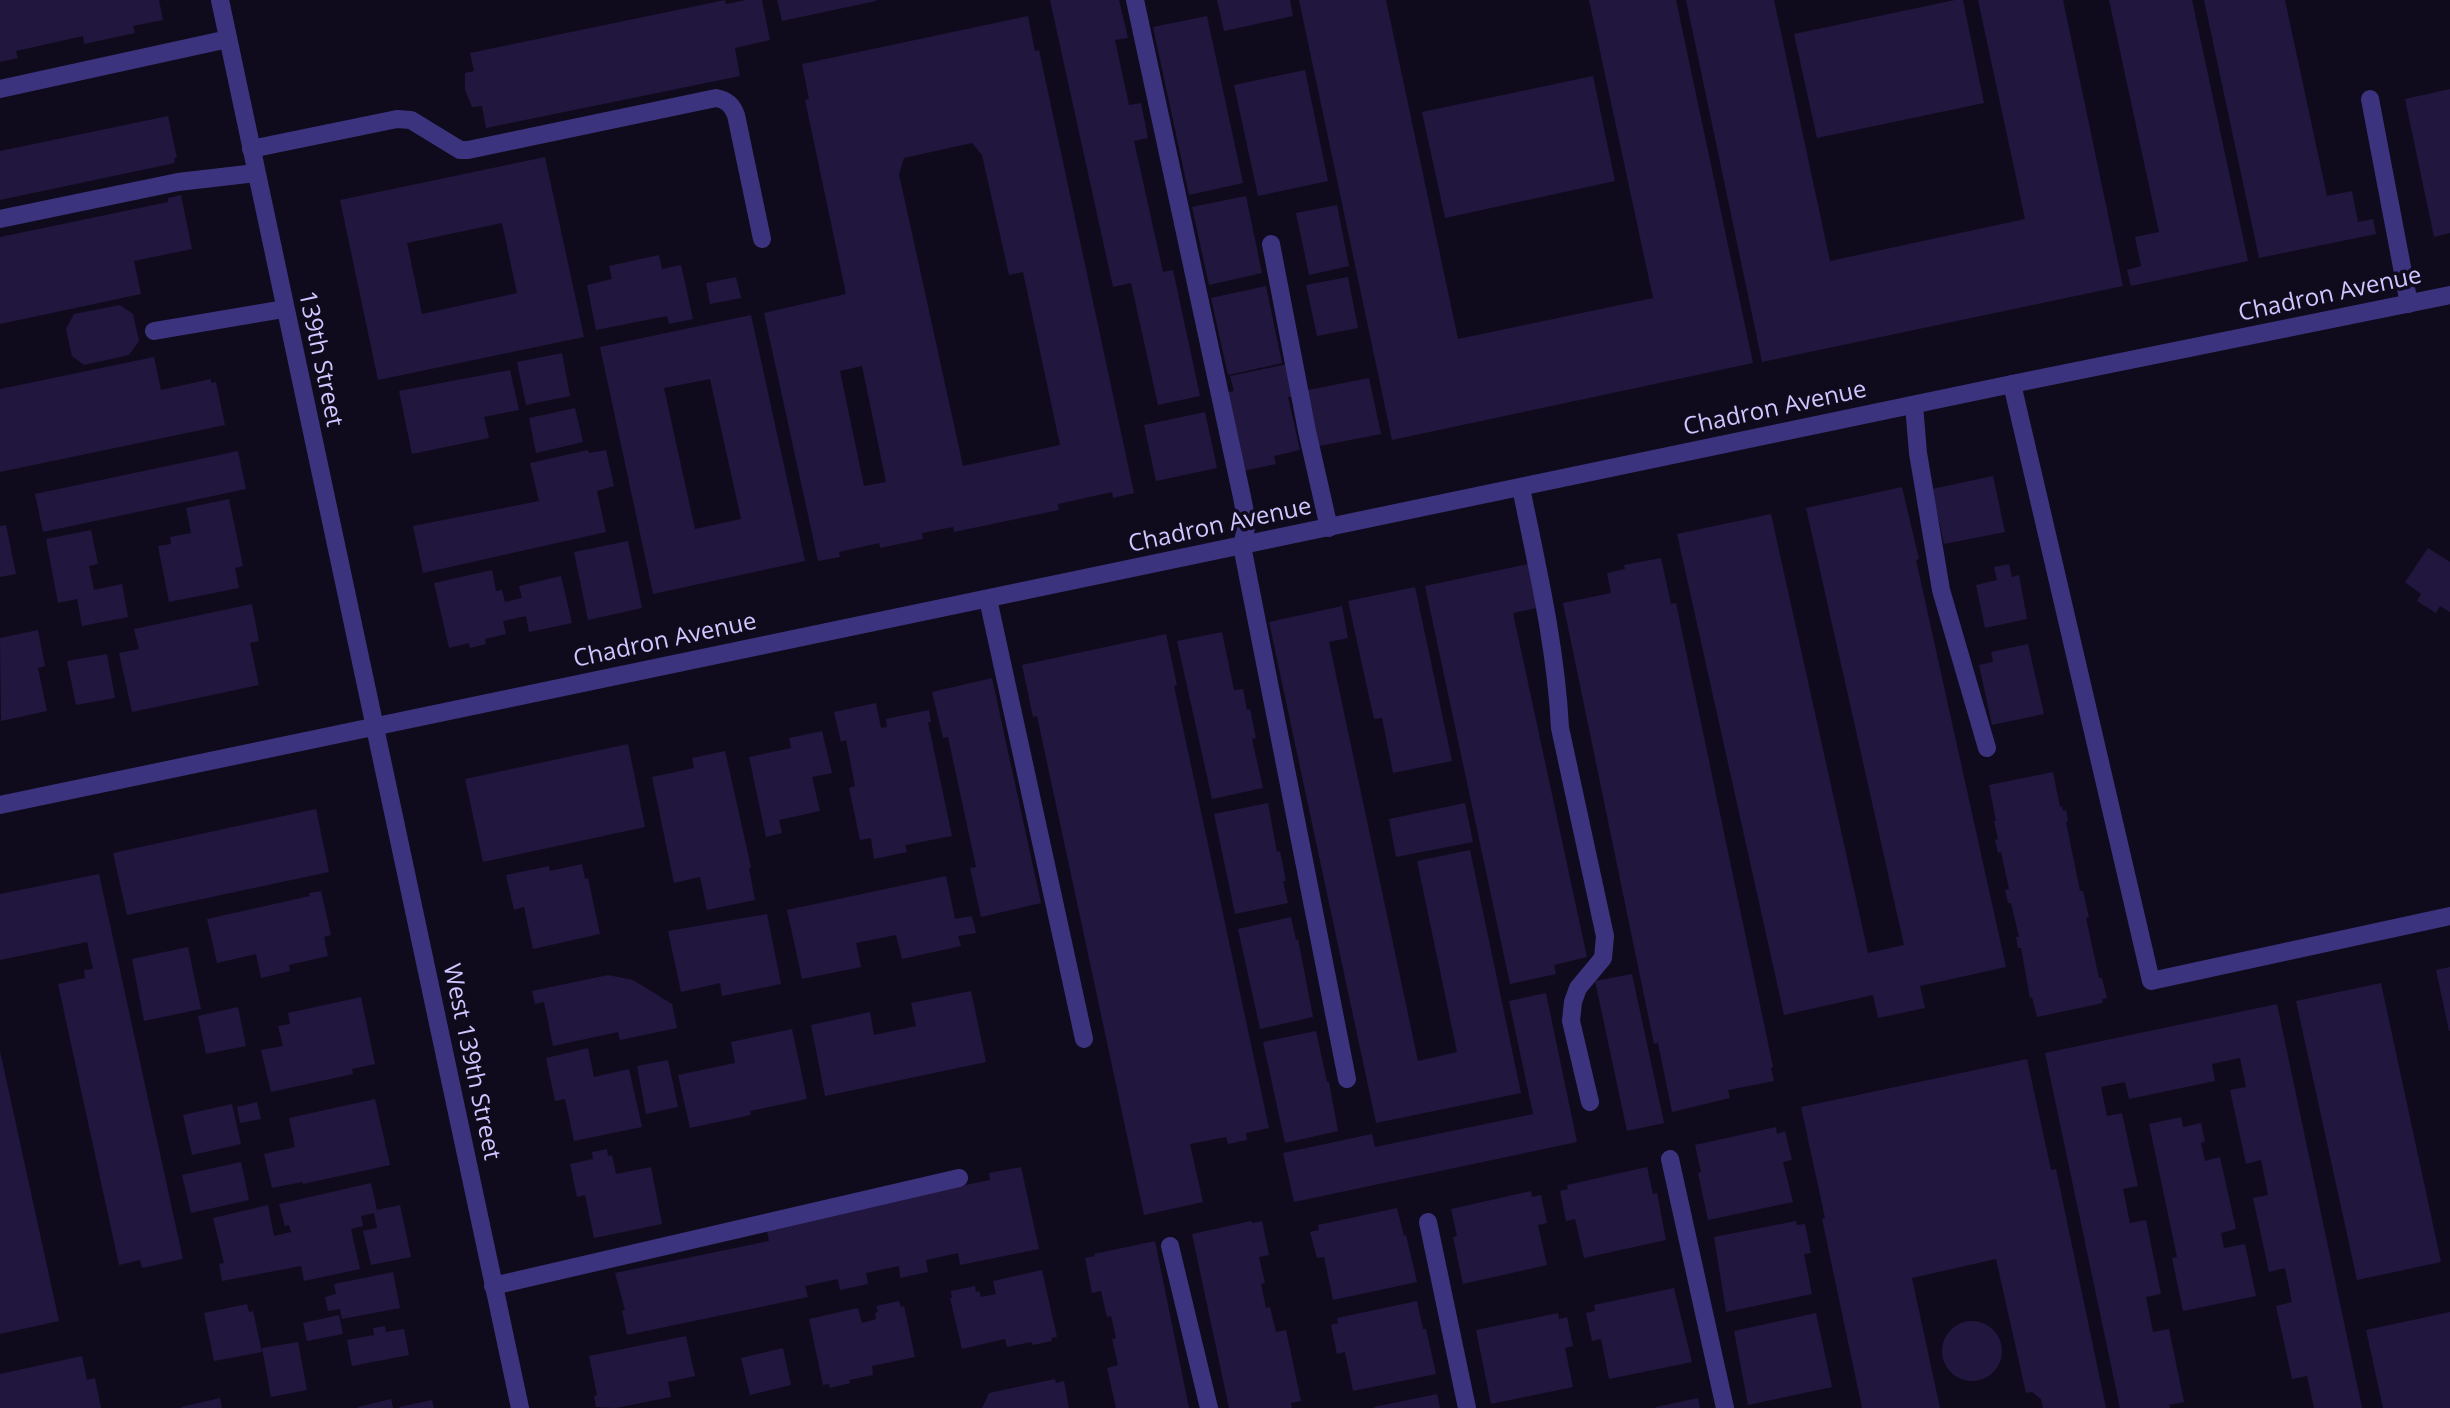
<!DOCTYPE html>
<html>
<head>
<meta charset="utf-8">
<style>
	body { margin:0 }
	canvas { display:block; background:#0f0a1c }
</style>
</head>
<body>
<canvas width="2450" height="1408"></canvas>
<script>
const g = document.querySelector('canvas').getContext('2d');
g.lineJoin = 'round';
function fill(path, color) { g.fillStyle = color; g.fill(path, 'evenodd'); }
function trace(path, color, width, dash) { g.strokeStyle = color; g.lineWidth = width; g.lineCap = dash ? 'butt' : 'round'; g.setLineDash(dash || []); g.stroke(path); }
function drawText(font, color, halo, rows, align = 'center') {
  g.font = font + ' "Open Sans",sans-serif'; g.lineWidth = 7; g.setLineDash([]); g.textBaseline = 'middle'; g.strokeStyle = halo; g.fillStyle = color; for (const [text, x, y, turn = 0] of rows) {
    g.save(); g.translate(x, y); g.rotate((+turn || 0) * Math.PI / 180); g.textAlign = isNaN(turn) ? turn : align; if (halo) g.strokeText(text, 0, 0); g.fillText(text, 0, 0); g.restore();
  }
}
fill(new Path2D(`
	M0 0H159L163 20 133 26 135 33 84 44 83 36 16 51 18 58 0 62Z
	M725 0 726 4 746 0H762L770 40 735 48 740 76 486 128 482 106 472 107 465 90V73L474 71 470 53Z
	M777 0H876V1L782 21Z
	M1050 0H1119L1128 38 1115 40 1129 105 1141 103 1148 138 1134 141 1163 272 1173 270 1200 396 1158 405 1131 283 1113 287Z
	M1217 0H1290L1293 16 1224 31Z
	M1299 0H1386L1458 339 1653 298 1589 0H1676L1753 363 1392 440Z
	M1686 0H1774L1830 261 2025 219 1978 0H2063L2123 286 1762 362Z
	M1955 0H1963L1984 103 1817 138 1794 34Z
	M2109 0H2192L2248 261 2131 286 2127 270 2141 266 2135 237 2159 232Z
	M2204 0H2285L2327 196 2352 191 2358 222 2373 219 2376 234 2259 258Z
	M1028 16 1035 51 1039 50 1134 493 1113 498 1112 492 1058 504 1059 510 954 532 953 527 922 533 923 539 880 548 879 543 839 552 840 557 818 561 764 313 846 294 805 100 809 99 802 64ZM972 143 982 155 1009 275 1023 272 1060 445 963 466 899 174 904 158ZM862 366 886 482 864 486 840 371Z
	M1207 16 1243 183 1189 195 1153 27Z
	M1305 70 1328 181 1258 196 1234 85Z
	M1593 76 1615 181 1445 218 1422 112Z
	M2450 89V233L2434 237 2405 99Z
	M168 116 177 158H174L175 163 0 200V151Z
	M545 157 584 337 378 380 340 200ZM502 223 517 293 422 314 407 243Z
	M181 195 192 249 134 261 141 294 0 324V237L168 202V198Z
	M1246 196 1262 273 1209 285 1192 207Z
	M1337 205 1349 266 1309 275 1296 213Z
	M659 255 662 269 681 265 693 319 669 324 667 316 596 330 587 285 612 279 609 266Z
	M736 277 741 298 710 304 706 283Z
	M1348 277 1358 328 1317 336 1306 285Z
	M1266 286 1282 363 1228 375 1211 298Z
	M120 305 133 314 139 341 129 355 84 365 72 356 66 329 74 314Z
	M751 315 805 561 653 594 600 347ZM710 379 741 519 695 529 664 388Z
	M562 353 570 396 526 405 517 362Z
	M154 357 161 390 211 379V383L216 382 225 425 0 472V389Z
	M1288 364 1295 396 1288 397 1300 450 1274 456 1276 464 1243 471 1225 393 1234 391 1230 376Z
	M510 370 519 410 484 417 489 438 412 454 399 391Z
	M1369 378 1381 434 1319 446 1308 390Z
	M575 408 583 442 536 453 529 418Z
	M1205 412 1217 468 1156 481 1144 425Z
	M588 450 589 453 606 450 614 486 597 491 606 532 423 573 413 526 539 501 530 463Z
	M238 451 246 489 43 532 35 494Z
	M1993 476 2005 532 1944 544 1932 489Z
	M1902 487 1919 559 1916 560 2006 967 1920 986 1925 1008 1878 1018 1873 995 1784 1015 1677 534 1771 514 1868 953 1904 945 1806 508Z
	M229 499 243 566 235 568 239 588 169 602 158 546 171 544 170 537 191 533 186 508Z
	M6 525 16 574 0 577V526Z
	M91 530 98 564 89 566 94 590 122 584 128 617 82 626 77 599 58 603 46 539Z
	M628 541 642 608 588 620 574 552Z
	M2428 548 2450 562V612L2440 606 2436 613 2417 601 2421 594 2405 582Z
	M1661 558 1671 604 1676 603 1773 1067 1771 1068 1774 1081 1728 1090 1730 1098 1672 1112 1658 1043 1654 1044 1563 603 1611 593 1607 573 1625 569 1624 565Z
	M1528 564 1537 608 1513 613 1587 957 1554 965 1556 974 1510 984 1425 586Z
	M2009 564 2012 577 2019 575 2027 619 1985 628 1976 585 1997 580 1994 567Z
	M492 570 496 591 502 590 505 602 522 598 519 586 561 576 572 623 529 632 526 616 503 621 506 634 485 639 486 644 470 648 469 643 449 648 434 583Z
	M1415 587 1452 761 1393 773 1382 718 1374 719 1348 601Z
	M252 604 259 641 250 643 259 685 132 712 119 653 139 649 134 629Z
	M1342 606 1348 638 1329 642 1418 1061 1457 1052 1417 861 1470 850 1521 1093 1376 1123 1269 622Z
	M38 630 45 666 38 668 47 711 1 721 0 638Z
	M1222 632 1234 690 1243 689 1247 710 1250 709 1256 738 1252 739 1263 788 1212 799 1177 641Z
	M1166 634 1177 685 1174 686 1269 1128 1246 1133 1247 1140 1228 1144 1226 1137 1190 1144 1203 1202 1144 1215 1037 716 1033 717 1022 665Z
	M2028 644 2044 714 1992 725 1979 665 1993 662 1991 652Z
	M107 654 115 698 76 705 67 661Z
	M992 678 1041 903 981 917 970 868 976 867 948 737 943 738 932 692Z
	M876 703 881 728 887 727 886 719 929 710 931 722H928L952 836 905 845 907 852 874 859 871 838 860 840 849 788 855 786 846 740 841 742 834 712Z
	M822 731 832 773 812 777 820 811 779 820 782 833 766 837 749 757 791 748 789 738Z
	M628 744 645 827 483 862 465 779Z
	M725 751 751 867 749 868 755 900 707 910 700 877 674 883 652 777 694 768 692 758Z
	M2053 772 2060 807 2062 806 2063 811 2066 810 2068 821 2066 822 2080 891H2083L2089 917 2086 918 2099 978H2102L2107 998 2102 999 2103 1003 2037 1017 2032 997 2030 998 2021 948H2018L2016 937H2019L2011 903H2008L2005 890 2009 889 2001 852 1998 853 1995 840 1998 839 1994 821H1996L1989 785Z
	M1268 803 1277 852 1280 851 1286 881H1283L1288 903 1235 914 1214 814Z
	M1465 803 1473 842 1396 857 1389 819Z
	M316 809 329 872 127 915 113 853Z
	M582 864 585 879 588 878 600 934 533 949 524 907 514 910 506 875 549 866 550 871Z
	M99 874 183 1259 142 1268 140 1260 119 1265 58 984 85 978 84 970 93 969 87 942 0 960V894Z
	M946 876 955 919 972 916 976 933 958 936 961 946 902 959 896 935 856 943 861 967 802 979 787 910Z
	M321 891 331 935 324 937 328 956 289 965 290 971 261 978 256 954 217 963 207 919 310 896 309 893Z
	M767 914 781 984 722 996 720 983 681 992 668 931Z
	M1291 917 1296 940 1298 939 1313 1017 1260 1029 1238 929Z
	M188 947 201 1009 144 1021 132 959Z
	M2450 967V1031H2449L2436 970Z
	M1632 974 1664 1123 1627 1131 1595 981Z
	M608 975 633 980 672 1004 677 1028 620 1040 618 1032 553 1046 544 1002 535 1004 532 991Z
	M2381 983 2441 1262 2357 1280 2296 1001Z
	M971 991 986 1062 825 1096 811 1025 870 1012 874 1035 916 1026 911 1003Z
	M1546 993 1577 1142 1294 1202 1283 1153 1372 1134 1375 1147 1533 1114 1509 1001Z
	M361 997 375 1064 352 1069 353 1074 271 1092 261 1050 283 1046 278 1026 290 1024 288 1013Z
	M2277 1004 2362 1408H2314L2307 1376 2292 1379 2276 1306 2292 1302 2285 1268 2269 1272 2253 1198 2268 1195 2261 1160 2246 1164 2230 1090 2246 1087 2240 1058 2212 1064 2215 1081 2129 1099 2125 1082 2101 1087 2107 1116 2122 1113 2138 1186 2123 1189 2130 1223 2146 1220 2161 1294 2146 1297 2153 1332 2169 1329 2184 1402 2169 1405 2170 1408H2120L2045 1053Z
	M238 1007 246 1046 206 1054 198 1016Z
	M792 1029 807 1099 750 1111 751 1115 690 1128 678 1075 735 1063 731 1042Z
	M1316 1031 1327 1082H1329L1338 1131 1285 1143 1263 1042Z
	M588 1048 594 1077 629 1069 642 1127 574 1141 565 1099 555 1101 546 1058Z
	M0 1051 59 1321 0 1334Z
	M2027 1059 2051 1170 2056 1169 2106 1408H2043L2041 1399 2032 1392 2026 1393 1996 1259 1912 1278 1940 1408H1862L1822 1219 1825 1218 1801 1107Z
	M668 1060 678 1107 646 1114 637 1066Z
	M375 1099 390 1165 303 1184 302 1182 272 1188 264 1154 295 1147 289 1118Z
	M257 1102 261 1119 240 1123 237 1107Z
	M232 1104 241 1144 192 1155 183 1115Z
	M2181 1117 2183 1127 2201 1123 2205 1142 2201 1143 2205 1161 2220 1157 2236 1229 2221 1233 2224 1248 2245 1244 2256 1296 2183 1311 2172 1258 2177 1257 2149 1124Z
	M1776 1127 1777 1134 1785 1131 1792 1160 1783 1162 1793 1202 1708 1220 1698 1173 1701 1172 1695 1145Z
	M607 1149 608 1156 612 1155 616 1174 651 1167 662 1224 594 1238 585 1195 577 1197 570 1164 593 1159 592 1152Z
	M241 1162 249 1200 191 1213 182 1175Z
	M1021 1167 1039 1249 960 1265 958 1253 926 1260 928 1272 900 1278 899 1266 866 1273 868 1284 840 1290 838 1279 805 1286 808 1297 627 1335 622 1311 625 1310 615 1273 769 1241 766 1226 990 1180 989 1173Z
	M1647 1167 1653 1194 1657 1193 1666 1240 1584 1258 1575 1219 1566 1221 1560 1191 1568 1189 1567 1185Z
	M371 1183 377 1210 400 1205 411 1257 371 1265 363 1231 377 1228 374 1213 361 1216 363 1226 351 1229 360 1269 304 1281 301 1266 222 1281 219 1264 224 1263 213 1218 268 1205 274 1236 291 1232 289 1225 285 1226 279 1204Z
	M1531 1191 1532 1197 1541 1195 1547 1223 1538 1225 1547 1265 1463 1284 1453 1237 1457 1236 1451 1209Z
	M1397 1208 1404 1236 1406 1235 1417 1282 1333 1300 1324 1257 1317 1258 1310 1232 1319 1230 1318 1225Z
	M1251 1221 1252 1223 1262 1221 1269 1255 1259 1257 1265 1283 1261 1284 1266 1308 1270 1307 1276 1332 1286 1330 1301 1401 1291 1403 1292 1408H1229L1192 1234Z
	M1796 1221 1797 1225 1805 1224 1811 1253 1804 1254 1812 1294 1726 1312 1714 1237Z
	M1155 1241 1189 1408H1116L1107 1368 1118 1365 1112 1339 1116 1338 1111 1316 1107 1317 1101 1291 1092 1293 1085 1258 1095 1256 1094 1254Z
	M1042 1270 1057 1337 1051 1338 1052 1341 1033 1345 1031 1342 1007 1347 1005 1339 962 1349 950 1298H952L951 1291 975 1286 976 1292 979 1291 981 1297 996 1294 993 1281Z
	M393 1272 400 1308 342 1319 340 1309 328 1311 325 1297 336 1294 334 1284Z
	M1674 1288 1692 1362 1609 1379 1601 1339 1592 1341 1586 1313 1595 1311 1594 1305Z
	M899 1301 901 1307 904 1306 915 1357 872 1366 873 1375 849 1380 850 1383 830 1388 829 1384 823 1385 809 1319 858 1308 862 1323 876 1319 875 1313 878 1312 876 1306Z
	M1417 1301 1423 1329H1426L1436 1374 1353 1391 1345 1352 1337 1354 1331 1325 1338 1323 1337 1318Z
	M247 1304 249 1312 253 1311 262 1352 214 1361 204 1313Z
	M2450 1312V1408H2383L2366 1330Z
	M1558 1313 1559 1319 1567 1317 1573 1346 1565 1348 1573 1387 1491 1404 1476 1330Z
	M1816 1313 1832 1387 1748 1405 1734 1331Z
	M339 1315 343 1334 307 1341 303 1323Z
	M1942 1351a30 30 0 1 1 60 0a30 30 0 1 1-60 0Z
	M385 1326 386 1332 404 1329 409 1355 352 1366 347 1340 374 1335 373 1328Z
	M686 1336 695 1376 668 1382 671 1397 616 1408 596 1407 594 1396 597 1395 589 1356Z
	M298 1342 307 1390 271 1397 262 1348Z
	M783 1348 791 1385 750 1395 741 1358Z
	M82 1356 87 1380 95 1378 101 1408H0V1374Z
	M1055 1379 1056 1383 1064 1381 1069 1408H982L989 1393Z
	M1437 1394 1440 1408H1374V1407Z
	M220 1398 222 1408H181V1407Z
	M1698 1398 1700 1408H1656V1407Z
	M391 1399 393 1408H358V1407Z
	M432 1400 434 1408H400L399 1407Z`), '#21163e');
trace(new Path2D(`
	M1135 0 1242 497 1247 523 1242 546 1347 1079
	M0 89 228 39
	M2370 99 2409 304
	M251 149 397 119 411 120 460 150H468L716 98C727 100 732 105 736 115L762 239
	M0 219 178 182 256 173
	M1271 244 1307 431 1329 528
	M154 331 284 309
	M2012 384 2151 981 2450 916
	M1914 405 1918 453 1941 590 1987 748
	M1521 488C1537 566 1556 647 1560 728L1605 936 1603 958 1578 988 1573 1002 1571 1021 1590 1102
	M988 599 1084 1039
	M1670 1159 1725 1408
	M1428 1222 1467 1408
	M1170 1246 1209 1408
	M493 1286 959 1178`), '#3c337e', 18);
trace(new Path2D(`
	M220 0 520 1408
	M0 805 2012 384 2450 295`), '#3c337e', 18);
drawText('24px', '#d1c6ff', '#0f0a1c', [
	["Chadron Avenue",2330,295,-12],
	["139th Street",320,359,78],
	["Chadron Avenue",1775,409,-12],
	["Chadron Avenue",1220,526,-12],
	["Chadron Avenue",665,641,-12],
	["West 139th Street",471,1062,78]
]);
</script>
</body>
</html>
